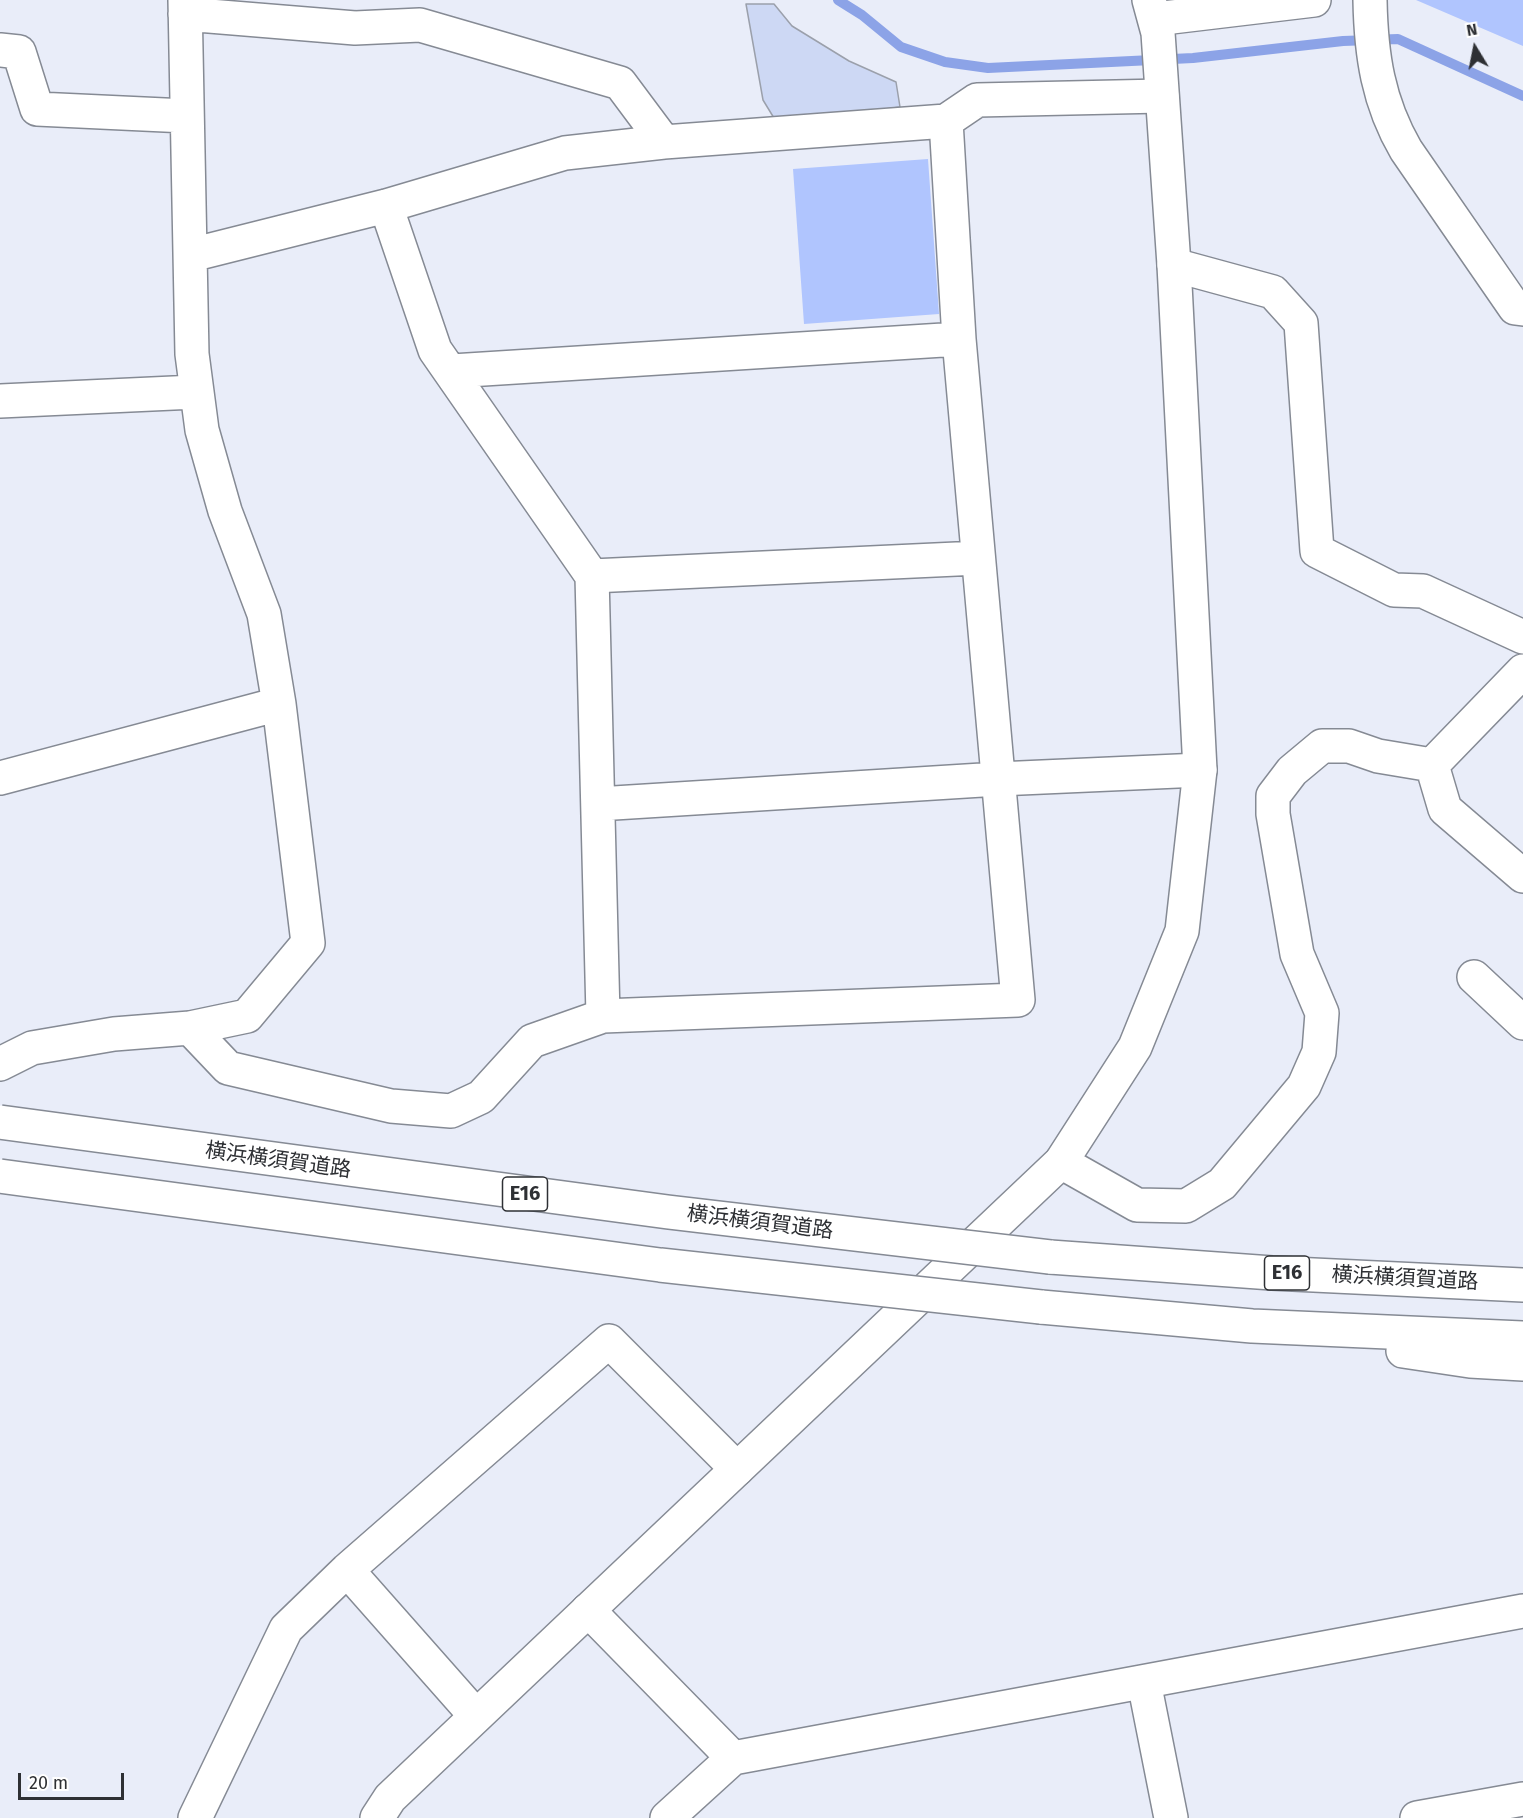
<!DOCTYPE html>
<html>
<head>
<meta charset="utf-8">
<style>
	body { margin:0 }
	#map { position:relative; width:1523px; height:1818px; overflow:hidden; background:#e9edf9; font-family:"Fira Sans",sans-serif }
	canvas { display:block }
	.north { position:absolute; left:1445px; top:18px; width:60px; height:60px; -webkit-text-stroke:4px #fff; paint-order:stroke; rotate:350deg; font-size:16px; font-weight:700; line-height:24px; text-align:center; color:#2e3034 }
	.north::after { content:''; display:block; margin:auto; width:21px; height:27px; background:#2e3034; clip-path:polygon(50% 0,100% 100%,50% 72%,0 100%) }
	.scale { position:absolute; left:18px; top:1773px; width:106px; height:27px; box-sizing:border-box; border:3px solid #2e3034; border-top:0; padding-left:8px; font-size:18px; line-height:21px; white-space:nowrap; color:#2e3034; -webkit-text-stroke:4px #fff; paint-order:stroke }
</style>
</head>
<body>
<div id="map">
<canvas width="1523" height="1818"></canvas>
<div class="north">N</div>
<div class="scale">20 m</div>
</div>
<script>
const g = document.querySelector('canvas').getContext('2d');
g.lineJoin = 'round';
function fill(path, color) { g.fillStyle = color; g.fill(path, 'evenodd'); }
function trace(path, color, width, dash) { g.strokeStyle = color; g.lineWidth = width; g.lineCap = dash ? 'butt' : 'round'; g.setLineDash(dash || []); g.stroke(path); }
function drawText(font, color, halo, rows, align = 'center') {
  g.font = font + ' "Fira Sans","Noto Sans JP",sans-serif'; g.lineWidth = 5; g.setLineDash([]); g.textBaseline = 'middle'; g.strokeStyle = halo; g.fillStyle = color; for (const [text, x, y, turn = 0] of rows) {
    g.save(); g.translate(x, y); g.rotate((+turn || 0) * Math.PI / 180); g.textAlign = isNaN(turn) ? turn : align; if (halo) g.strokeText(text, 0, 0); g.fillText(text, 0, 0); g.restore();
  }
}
fill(new Path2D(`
	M1416 0H1523V46Z
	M928 159 939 314 804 324 793 169Z`), '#b0c5fe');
trace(new Path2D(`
	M838 0 862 15 901 47 945 62 988 68 1193 58 1343 41 1398 39 1523 96`), '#8ca3e7', 10);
const building = new Path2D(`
	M746 4H774L792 26 849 61 896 82 900 107 777 123 763 100Z`);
fill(building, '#cdd8f4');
trace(building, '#9ba0ab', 1.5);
const street = new Path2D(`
	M1370 0C1371 55 1378 102 1406 150L1515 308 1523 309
	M185 14 355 28 420 25 620 83 664 142
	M1155 19 1314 0
	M0 50 19 52 37 109 186 116
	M386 206 435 350 592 576 603 1016
	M191 255 386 206 565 153 664 142 946 121 977 100 1162 96
	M1174 265 1273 292 1301 323 1317 551 1394 590 1423 591 1523 637
	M452 371 959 339
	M0 401 195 392
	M592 576 978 558
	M1432 765 1523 671
	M0 778 279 704
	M598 804 998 779 1200 770
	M1474 977 1523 1023
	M190 1028 228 1068 391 1106 451 1111 481 1097 532 1041 603 1016 1018 1000 959 339 946 121
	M0 1064 32 1048 114 1034 190 1028 247 1016 308 943 279 704 264 614 225 511 202 430 192 354 185 0
	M1061 1162 1137 1205 1186 1206 1222 1184 1304 1086 1319 1052 1322 1013 1297 954 1273 814V796L1292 771 1322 746H1349L1378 756 1432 765 1445 809 1523 876
	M347 1570 476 1716
	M588 1610 733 1758
	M1144 1682 1171 1818
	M195 1818 286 1629 347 1570 609 1341 737 1469
	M667 1818 733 1758 1523 1611
	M1417 1818 1523 1799`);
const secondary = new Path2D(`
	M377 1818 390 1798 1061 1162 1135 1047 1182 931 1200 770 1174 265 1158 33 1149 0`);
const highway = new Path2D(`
	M1050 1257 1272 1273 1523 1285
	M1041 1307 1252 1326 1523 1338
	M1403 1351 1470 1361 1523 1364`);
trace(street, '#858a94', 36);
trace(secondary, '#858a94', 36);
trace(highway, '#858a94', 36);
trace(street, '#fff', 33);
trace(secondary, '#fff', 33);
trace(highway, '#fff', 33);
const highwayBridge = new Path2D(`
	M0 1122 668 1212 1050 1257
	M0 1176 660 1265 1041 1307`);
trace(highwayBridge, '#858a94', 36, []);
trace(highwayBridge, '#fff', 33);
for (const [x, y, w] of [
	[525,1194,45],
	[1287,1273,45]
]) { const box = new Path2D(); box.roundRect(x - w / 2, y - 17, w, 34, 4.5); g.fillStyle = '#fff'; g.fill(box); trace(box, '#2e3034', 1.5); }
drawText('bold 20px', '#2e3034', null, [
	["E16",525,1194],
	["E16",1287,1273]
]);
drawText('21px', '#2e3034', '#fff', [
	["横浜横須賀道路",278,1161,8],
	["横浜横須賀道路",760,1223,7],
	["横浜横須賀道路",1405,1279,3]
]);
</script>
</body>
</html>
